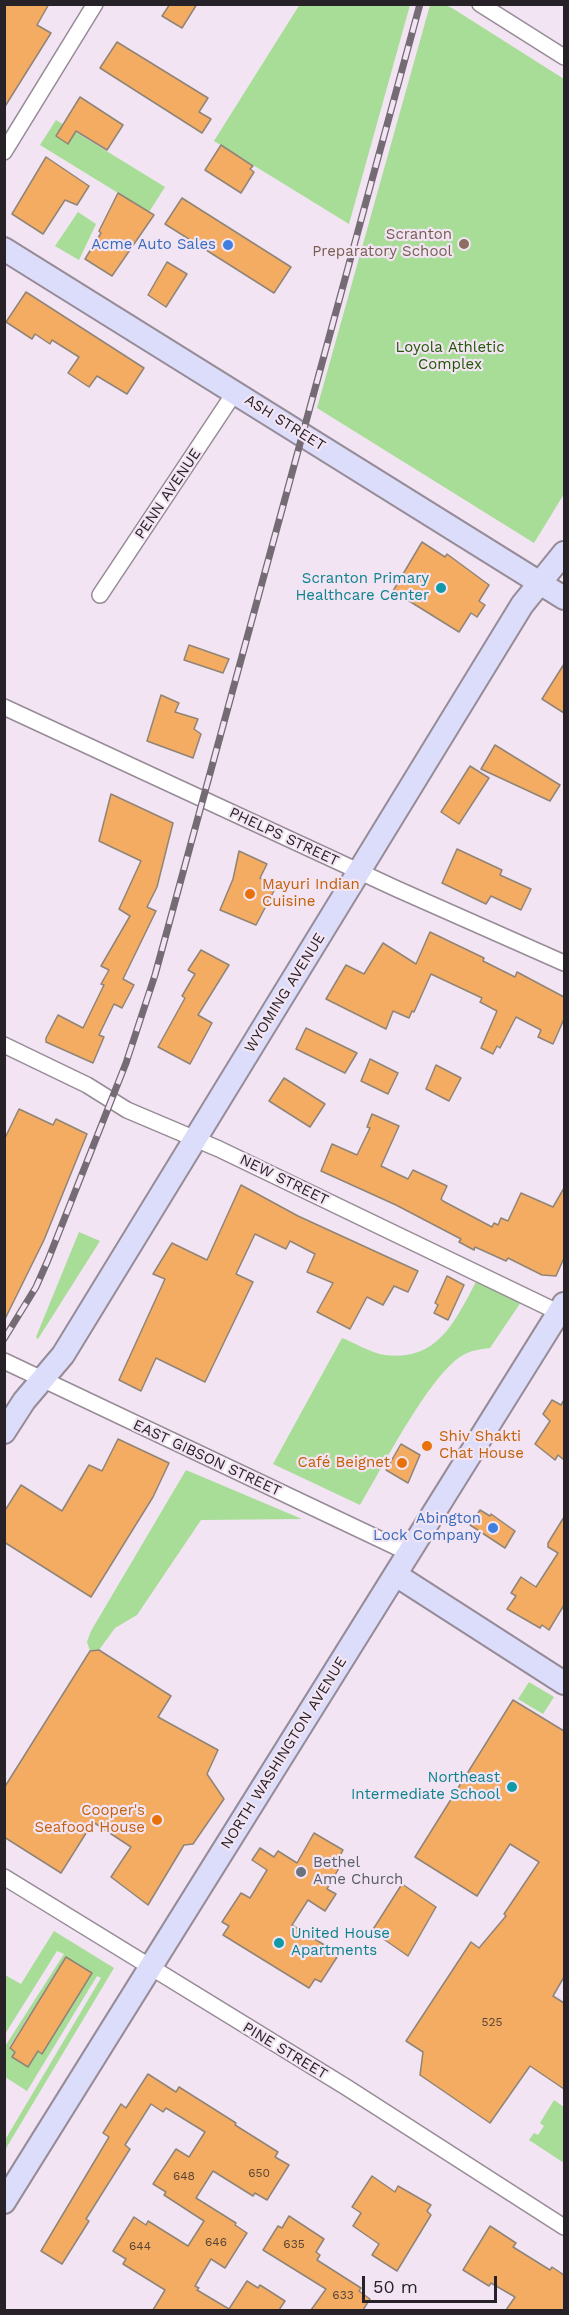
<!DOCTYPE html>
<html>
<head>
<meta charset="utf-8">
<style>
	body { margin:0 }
	#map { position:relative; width:569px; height:2315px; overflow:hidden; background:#f2e4f2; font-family:"Work Sans",sans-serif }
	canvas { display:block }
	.frame { position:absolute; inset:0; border:6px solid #272227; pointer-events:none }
	.scale { position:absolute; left:362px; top:2276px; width:135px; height:27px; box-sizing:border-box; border:3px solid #272227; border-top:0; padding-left:8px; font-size:18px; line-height:21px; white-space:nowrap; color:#272227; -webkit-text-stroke:4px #f2e4f2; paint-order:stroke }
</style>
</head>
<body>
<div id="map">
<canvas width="569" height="2315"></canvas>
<div class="frame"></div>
<div class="scale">50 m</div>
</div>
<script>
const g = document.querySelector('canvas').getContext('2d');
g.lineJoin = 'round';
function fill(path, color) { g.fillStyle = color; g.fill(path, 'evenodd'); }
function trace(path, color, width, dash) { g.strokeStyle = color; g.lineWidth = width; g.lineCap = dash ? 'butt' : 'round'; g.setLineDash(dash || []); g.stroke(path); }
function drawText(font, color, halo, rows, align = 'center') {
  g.font = font + ' "Work Sans",sans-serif'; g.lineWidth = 4.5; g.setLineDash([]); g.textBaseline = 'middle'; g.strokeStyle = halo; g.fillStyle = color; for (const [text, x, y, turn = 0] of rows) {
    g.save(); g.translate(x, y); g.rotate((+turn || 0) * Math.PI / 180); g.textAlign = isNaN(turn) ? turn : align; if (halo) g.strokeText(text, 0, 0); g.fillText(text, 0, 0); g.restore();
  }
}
fill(new Path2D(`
	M300 4 410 5 349 224 214 141Z
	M430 5H445L452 8 564 79V494L534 543 317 408Z
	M56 120 165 187 149 212 40 145Z
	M78 212 96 224 79 260 55 246Z
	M79 1232 100 1241 38 1339 36 1337Z
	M477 1280 521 1302 490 1348C482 1349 474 1350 467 1353 432 1368 382 1469 360 1505L273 1464 342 1338C355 1343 371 1353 385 1355 439 1362 456 1319 477 1280Z
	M186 1470 302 1519 201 1520 137 1615 115 1628 99 1650 90 1651 87 1642 91 1631Z
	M529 1682 554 1697 543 1714 518 1699Z
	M54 1931 114 1968 5 2150V2140L101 1978 97 1976 27 2091 5 2077 4 2048 64 1954 57 1951 5 2034V1975L21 1984ZM66 1958 42 2053 38 2051 28 2067 12 2057 15 2052 9 2047Z
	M554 2100 564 2107V2163L529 2140 534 2133 538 2135 544 2126 540 2123Z`), '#a7dd96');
const building = new Path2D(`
	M4 4H49L37 25 51 33 4 108Z
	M170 4H197L182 28 162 16Z
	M117 42 208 98 199 112 211 119 202 133 100 68Z
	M80 97 123 125 107 150 76 131 68 144 56 136Z
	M221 145 253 166 250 169 254 172 241 193 205 170Z
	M46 157 89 186 77 205 65 200 43 234 12 214Z
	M118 193 154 215 112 276 85 259 101 233 99 231Z
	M182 198 291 267 274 293 165 224Z
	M167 262 187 274 166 307 148 295Z
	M26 292 144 368 127 394 97 376 89 387 68 373 79 357 52 340 50 344 35 334 32 339 6 322Z
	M422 542 445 557 447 554 489 585 479 601 485 605 477 617 471 613 459 632 393 591Z
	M189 645 229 659 223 673 184 660Z
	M564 664V713L542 699Z
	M161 695 179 703 175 712 198 719 194 729 201 734 193 758 147 741Z
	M495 745 560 785 550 801 481 769Z
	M470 766 489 778 459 824 441 812Z
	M111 794 173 823 157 887 147 907 156 911 123 979 134 985 122 1008 114 1004 99 1035 104 1037 93 1063 46 1042V1038L58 1015 83 1028 104 985 101 984 109 970 101 966 130 916 119 909 141 861 99 841Z
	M457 849 502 870 500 875 531 889 521 910 491 896 486 904 442 883Z
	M239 851 267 864 260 878 276 887 256 925 220 910 233 879Z
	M430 932 484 958 483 961 515 977 517 972 564 997V1019L553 1044 538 1037 541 1030 516 1017 500 1048 497 1046 493 1054 481 1048 497 1011 480 1002 482 998 431 974 414 1012 412 1011 409 1018 393 1011 386 1029 326 999 346 965 364 974 383 943 416 964Z
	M201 950 229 965 198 1015 212 1023 190 1064 158 1047 185 998 182 996 195 974 188 970Z
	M306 1028 357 1053 345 1073 296 1049Z
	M370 1059 398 1073 388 1094 361 1081Z
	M436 1065 461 1078 449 1101 426 1089Z
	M284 1078 325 1104 310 1127 269 1101Z
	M19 1109 53 1125 56 1119 87 1134 44 1240 4 1321V1140Z
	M372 1114 399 1126 381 1166 408 1179 413 1170 447 1186 441 1199 443 1201 492 1227 494 1223 498 1225 501 1218 508 1221 521 1193 553 1207 564 1188V1258L556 1276 542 1275 508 1258 506 1261 475 1247 474 1250 459 1242 461 1239 396 1205 321 1171 332 1144 357 1155 370 1128 367 1127Z
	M241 1185 298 1216 418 1271 408 1292 394 1286 383 1305 367 1297 350 1329 317 1312 333 1283 307 1272 315 1254 290 1241 286 1249 255 1234 236 1274 253 1282 205 1382 156 1358 141 1391 119 1380 165 1279 153 1274 172 1243 207 1260Z
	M447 1276 464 1285 448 1320 434 1313 438 1305 435 1303Z
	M552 1400 561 1405 564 1400V1460L558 1455 555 1460 535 1444 550 1421 543 1414Z
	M118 1439 169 1463 153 1497 91 1597 4 1542V1512L21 1485 62 1511 89 1465 102 1471Z
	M401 1444 420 1455 408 1483 386 1470Z
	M480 1510 490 1516 491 1514 515 1531 505 1548 470 1525Z
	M564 1517V1605L549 1630 542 1625 540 1628 507 1609 516 1596 511 1593 521 1577 536 1587 558 1553 548 1547V1543Z
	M99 1650 171 1696 158 1717 218 1750 207 1774 224 1799 193 1844 184 1845 148 1905 111 1877 131 1847 93 1822 61 1873 4 1837V1788L90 1651Z
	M513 1700 564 1731V1977L553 1996 564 2003V2089L530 2066 490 2123 420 2075 423 2052 406 2041 471 1942 479 1948 506 1916 504 1914 539 1862 510 1844 477 1896 415 1857Z
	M314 1833 343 1850 338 1860 342 1863 327 1889 336 1894 325 1911 308 1900 292 1925 339 1954 321 1982 315 1979 309 1988 223 1935 229 1926 222 1922 241 1893 250 1898 267 1870 252 1860 260 1848 274 1857 278 1851 297 1863Z
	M402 1884 436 1907 408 1956 372 1931Z
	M66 1957 92 1973 42 2054 38 2051 28 2067 12 2057 15 2052 10 2048Z
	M148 2074 176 2092 179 2087 236 2123 235 2125 278 2152 275 2157 289 2165 267 2200 255 2193 253 2196 213 2171 196 2198 236 2223 235 2225 247 2233 225 2268 211 2259 195 2286 199 2288 197 2290 229 2309 247 2281 258 2288 260 2285 285 2301 279 2310H153L165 2290 123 2264 126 2259 113 2251 134 2217 146 2225 148 2221 188 2246 204 2221 164 2195 166 2192 153 2184 176 2149 189 2157 205 2132 166 2108 163 2112 151 2104 125 2145 130 2149 86 2219 89 2221 62 2264 41 2251 109 2137 103 2133 121 2104 126 2108Z
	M372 2176 395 2192 398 2186 431 2205 427 2211 431 2215 397 2271 372 2255 379 2244 353 2226 361 2213 352 2207Z
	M289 2216 324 2239 316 2252 320 2255 317 2260 361 2288 359 2291 370 2299 363 2310H311L326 2289 263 2250 278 2226 282 2228Z
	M490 2226 516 2243 513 2247 550 2270 552 2267 564 2275V2310H506L515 2297 491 2283 489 2286 463 2270Z`);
fill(building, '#f3ac61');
trace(building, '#908478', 1.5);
const street = new Path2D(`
	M480 4 564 57
	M4 152 95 4
	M100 595 235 392
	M4 707 397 889 564 963
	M4 1045 87 1085 127 1110 219 1149 564 1315
	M4 1361 409 1553
	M4 1877 346 2087 564 2227`);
const secondary = new Path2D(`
	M4 249 564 598
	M4 1432 24 1401 63 1355 522 605 564 553
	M396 1575 564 1683
	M4 2202 564 1304`);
trace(street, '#978b97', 18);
trace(secondary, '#978b97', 26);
trace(street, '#fff', 15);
trace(secondary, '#dbddfb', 22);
const rail = new Path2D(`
	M4 1339 36 1287 48 1260 126 1063 155 975 420 4`);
trace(rail, '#746b74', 7);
trace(rail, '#f2e4f2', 4.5, [14]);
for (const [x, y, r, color] of [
	[464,244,6,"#8d6e63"],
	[228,245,6,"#3f7fe0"],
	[441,588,6,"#0f9aa8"],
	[250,894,6,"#e8710a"],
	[427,1446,6,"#e8710a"],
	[402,1463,6,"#e8710a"],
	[493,1528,6,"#3f7fe0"],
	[512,1787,6,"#0f9aa8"],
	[157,1820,6,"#e8710a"],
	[301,1872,6,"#6b7280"],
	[279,1943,6,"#0f9aa8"]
]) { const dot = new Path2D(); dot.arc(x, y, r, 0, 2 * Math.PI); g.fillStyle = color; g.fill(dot); trace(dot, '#f2e4f2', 2); }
drawText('12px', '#5a4436', null, [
	["525",492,2022],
	["650",259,2173],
	["648",184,2176],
	["646",216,2242],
	["635",294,2244],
	["644",140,2246],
	["633",343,2295]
]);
drawText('15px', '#785e54', '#f2e4f2', [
	["Scranton",452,235],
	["Preparatory School",452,252]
], 'right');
drawText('15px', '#366cbe', '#f2e4f2', [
	["Acme Auto Sales",216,245],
	["Abington",481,1519],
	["Lock Company",481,1536]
], 'right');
drawText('15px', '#205704', '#f2e4f2', [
	["Loyola Athletic",450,348],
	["Complex",450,365]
]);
drawText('15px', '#272227', '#f2e4f2', [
	["ASH STREET",285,423,32],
	["PENN AVENUE",168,494,-56],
	["PHELPS STREET",284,837,25],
	["WYOMING AVENUE",285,993,-58],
	["NEW STREET",284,1180,26],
	["EAST GIBSON STREET",207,1458,25],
	["NORTH WASHINGTON AVENUE",284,1753,-58],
	["PINE STREET",285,2051,31]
]);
drawText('15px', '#0d838f', '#f2e4f2', [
	["Scranton Primary",429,579],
	["Healthcare Center",429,596],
	["Northeast",500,1778],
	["Intermediate School",500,1795],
	["United House",291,1934,"left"],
	["Apartments",291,1951,"left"]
], 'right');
drawText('15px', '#c56008', '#f2e4f2', [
	["Mayuri Indian",262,885],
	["Cuisine",262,902],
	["Shiv Shakti",439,1437],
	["Chat House",439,1454],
	["Café Beignet",390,1463,"right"],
	["Cooper's",145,1811,"right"],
	["Seafood House",145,1828,"right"]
], 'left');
drawText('15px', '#5b616d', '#f2e4f2', [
	["Bethel",313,1863],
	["Ame Church",313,1880]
], 'left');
</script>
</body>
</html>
